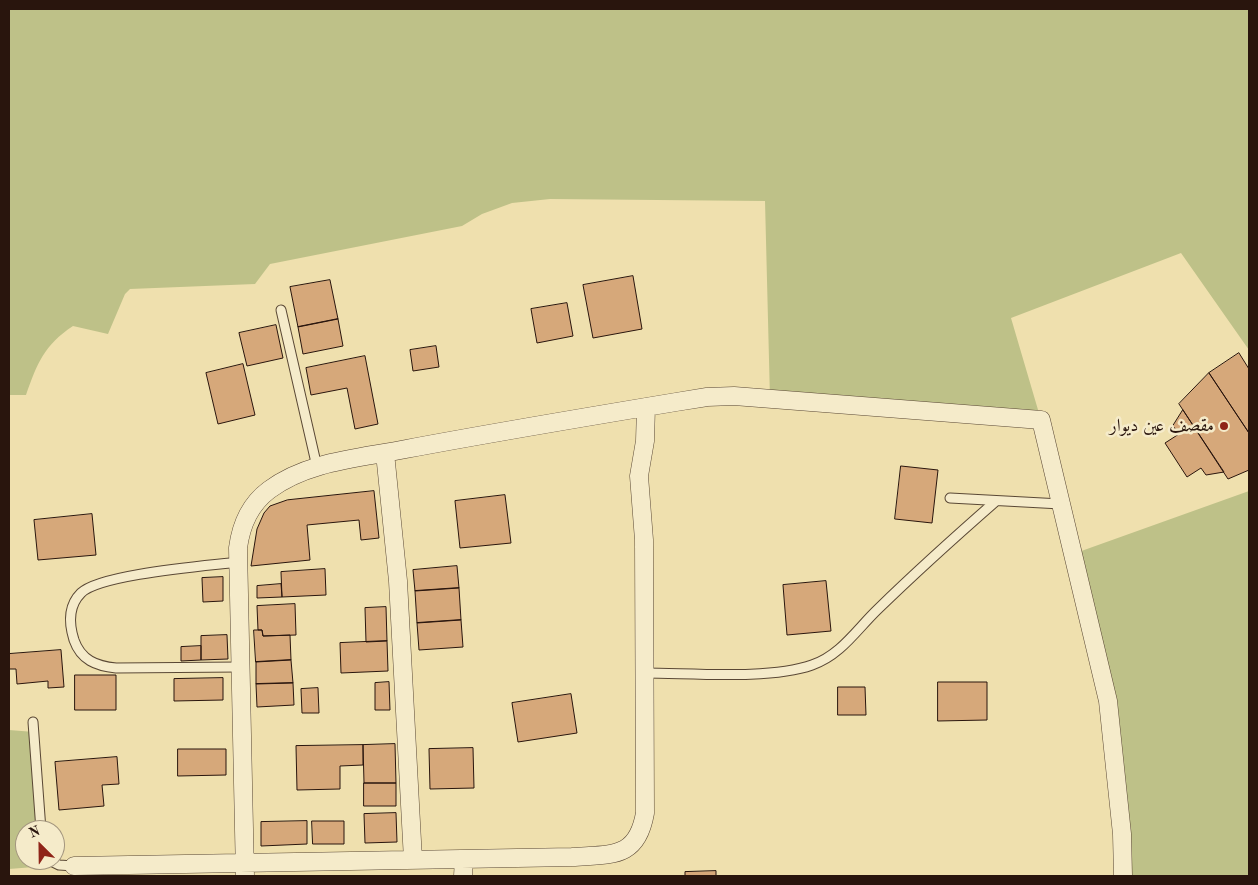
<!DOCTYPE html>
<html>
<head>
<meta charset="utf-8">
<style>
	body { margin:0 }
	#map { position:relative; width:1258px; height:885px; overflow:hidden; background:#efe0ae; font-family:"Old Standard TT",serif }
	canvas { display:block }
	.frame { position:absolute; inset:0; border:10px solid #29150d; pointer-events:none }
	.north { position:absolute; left:15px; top:820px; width:50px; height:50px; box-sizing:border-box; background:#f5ebca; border:1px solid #a3957e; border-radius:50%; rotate:337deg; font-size:14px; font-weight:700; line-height:20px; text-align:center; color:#29150d }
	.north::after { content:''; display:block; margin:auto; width:18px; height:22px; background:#8f2418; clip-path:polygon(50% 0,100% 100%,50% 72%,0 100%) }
</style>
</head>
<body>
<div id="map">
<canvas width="1258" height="885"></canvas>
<div class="frame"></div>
<div class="north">N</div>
</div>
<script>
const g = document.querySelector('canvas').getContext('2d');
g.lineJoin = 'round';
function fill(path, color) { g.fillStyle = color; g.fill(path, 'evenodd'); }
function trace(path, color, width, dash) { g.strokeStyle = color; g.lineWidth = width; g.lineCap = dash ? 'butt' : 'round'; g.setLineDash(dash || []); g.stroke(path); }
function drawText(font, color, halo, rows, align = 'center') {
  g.font = font + ' "Old Standard TT",Amiri,serif'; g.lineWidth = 5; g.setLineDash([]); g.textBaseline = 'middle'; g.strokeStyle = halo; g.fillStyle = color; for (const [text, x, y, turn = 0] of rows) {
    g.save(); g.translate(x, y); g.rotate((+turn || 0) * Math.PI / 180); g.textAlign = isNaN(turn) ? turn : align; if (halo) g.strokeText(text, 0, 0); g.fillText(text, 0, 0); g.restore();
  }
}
fill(new Path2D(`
	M9 9H1249V350L1181 253 1011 318 1041 420 770 399 765 201 550 199 512 203 482 214 462 226 270 264 255 284 130 289 125 294 108 334 73 326C44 345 37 364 26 395H9Z
	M1249 491V876H1123L1108 701 1073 554Z
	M9 730 34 732 41 830H25V860H49L59 865 9 869Z`), '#bec188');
const building = new Path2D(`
	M633 276 642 329 593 338 583 285Z
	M330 280 338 319 298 327 290 287Z
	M567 303 573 336 537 343 531 309Z
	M338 319 343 346 303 354 298 327Z
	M276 325 283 358 247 366 239 333Z
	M436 346 439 367 413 371 410 350Z
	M1239 353 1249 369V433L1209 373Z
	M365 356 378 424 355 429 347 388 311 395 306 368Z
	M243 364 255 415 218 424 206 373Z
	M1209 373 1249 433V470L1228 479 1179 404Z
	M1183 410 1224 472 1206 475 1201 468 1187 477 1165 443 1179 434 1173 426Z
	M901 466 938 470 932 523 895 519Z
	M374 491 379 538 361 540 359 520 307 525 310 560 251 566 257 529 264 513 270 506 287 500Z
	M505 495 511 543 460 548 455 501Z
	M92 514 96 555 38 560 34 520Z
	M457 566 459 588 415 591 413 570Z
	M325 569 326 595 282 597 281 572Z
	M223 577V601L203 602 202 578Z
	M826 581 831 631 787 635 783 585Z
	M281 584 282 597 257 598V586Z
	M459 588 461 620 417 623 415 591Z
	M295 604 296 635 263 636 262 630H258L257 606Z
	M386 607 387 641 366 642 365 608Z
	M461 620 463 647 419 650 417 623Z
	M254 630H262L263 636 290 635 291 660 256 662Z
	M227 635 228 659 201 660V636Z
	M387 641 388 671 341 673 340 643Z
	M201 646V660L181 661V647Z
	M61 650 64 687 48 688V681L17 684 16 669H9V654Z
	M291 660 293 683 256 684V662Z
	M75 675H116V710H75Z
	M223 678V700L174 701V679Z
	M389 682 390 710H375V683Z
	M938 682H987V720L938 721Z
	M293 683 294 705 257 707 256 684Z
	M838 687H865L866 715H838Z
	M318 688 319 713H302L301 689Z
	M571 694 577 733 518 742 512 703Z
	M395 744 396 783H364L363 745Z
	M363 745V765L340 766V789L297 790 296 746Z
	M473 748 474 788 430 789 429 749Z
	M178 749H226V775L178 776Z
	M117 757 119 784 102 785 104 806 59 810 55 762Z
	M364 783H396V806H364Z
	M396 813 397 842 365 843 364 814Z
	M307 821V844L261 846V822Z
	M312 821H344V844H313Z
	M716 871V876H685V872Z`);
fill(building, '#d6a87a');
trace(building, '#29150d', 1);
const lane = new Path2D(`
	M281 310 317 467
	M950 498 1061 504
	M238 562C206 566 100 574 81 593 68 606 69 624 74 640 81 660 96 666 116 668L240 667
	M645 673C691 673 770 680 812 665 841 655 857 629 878 609 916 572 956 536 996 501
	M33 722 41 830
	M49 860 59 865 74 866`);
const street = new Path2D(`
	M385 453 398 581 413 860
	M74 866 572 857C612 854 637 859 645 813L644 540 639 476 645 441 646 407
	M245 876 238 548C241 525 249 505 269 490 307 461 361 458 406 449 496 432 586 417 676 402L707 397 734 396 1041 420 1108 701 1122 834 1123 876
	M463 876 464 859`);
trace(lane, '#5a4835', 11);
trace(street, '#5a4835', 19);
trace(lane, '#f5ebca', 9);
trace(street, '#f5ebca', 18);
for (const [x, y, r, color] of [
	[1224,426,5,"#8f2418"]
]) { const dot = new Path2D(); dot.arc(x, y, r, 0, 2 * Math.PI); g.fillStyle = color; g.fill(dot); trace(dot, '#f5ebca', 2); }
drawText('18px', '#29150d', '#f5ebca', [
	["مقصف عين ديوار",1214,426]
], 'right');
</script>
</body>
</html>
